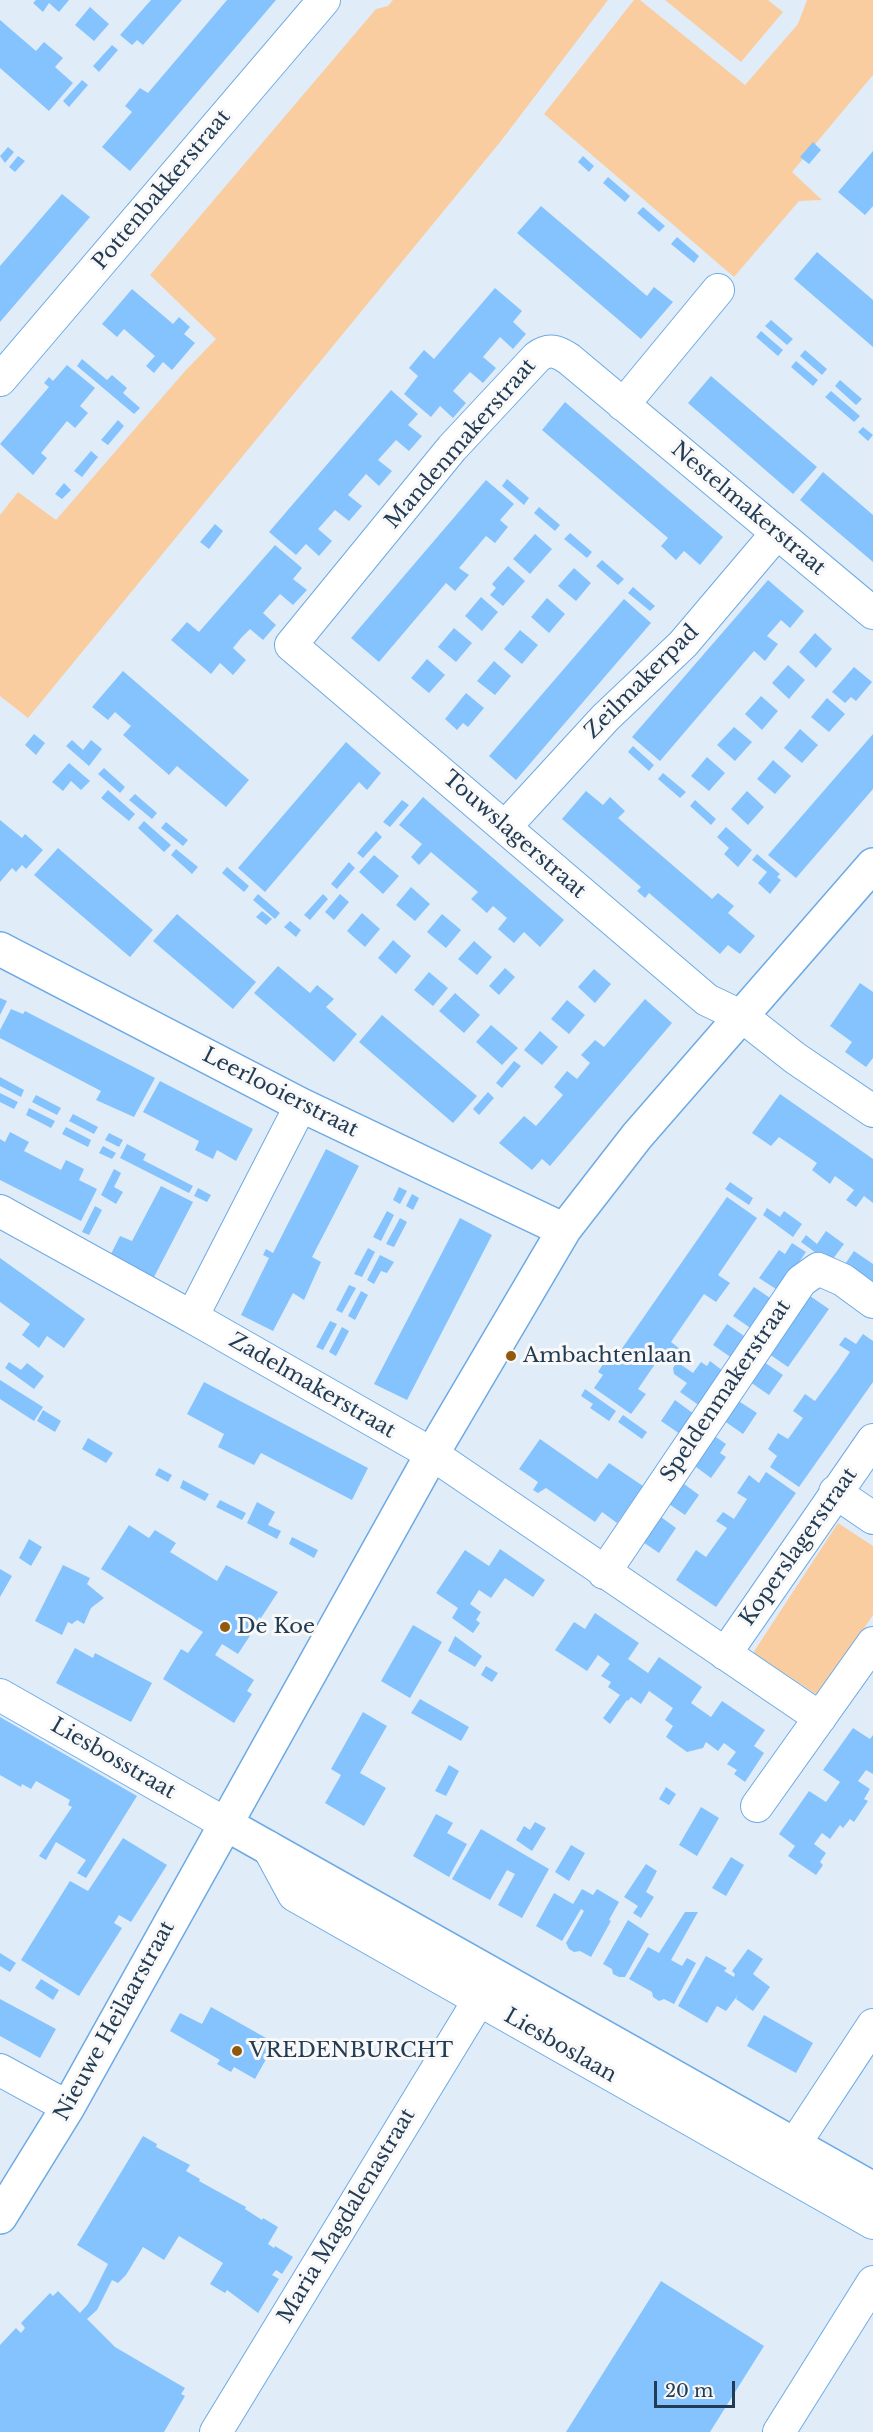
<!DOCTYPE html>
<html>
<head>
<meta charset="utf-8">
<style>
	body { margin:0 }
	#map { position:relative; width:873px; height:2432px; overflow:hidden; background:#e0edf9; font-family:"Libre Baskerville",serif }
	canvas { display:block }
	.scale { position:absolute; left:654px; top:2381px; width:81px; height:27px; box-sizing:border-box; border:3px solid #233c55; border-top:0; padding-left:8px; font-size:18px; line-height:21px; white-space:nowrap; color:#233c55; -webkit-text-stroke:4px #f8f8f8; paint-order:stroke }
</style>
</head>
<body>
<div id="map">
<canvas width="873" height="2432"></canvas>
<div class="scale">20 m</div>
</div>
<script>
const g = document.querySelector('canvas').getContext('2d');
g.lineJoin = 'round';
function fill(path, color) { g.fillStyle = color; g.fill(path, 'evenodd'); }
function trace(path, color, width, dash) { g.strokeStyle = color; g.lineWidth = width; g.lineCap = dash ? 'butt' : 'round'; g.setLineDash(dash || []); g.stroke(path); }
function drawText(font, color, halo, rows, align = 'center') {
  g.font = font + ' "Libre Baskerville",serif'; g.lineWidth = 6; g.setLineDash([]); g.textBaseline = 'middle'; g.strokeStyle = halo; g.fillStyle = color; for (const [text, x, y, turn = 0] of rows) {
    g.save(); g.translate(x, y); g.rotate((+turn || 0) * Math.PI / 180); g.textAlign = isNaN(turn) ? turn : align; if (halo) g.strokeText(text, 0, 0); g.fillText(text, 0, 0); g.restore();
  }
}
fill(new Path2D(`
	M393 0H608L501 141 28 718 0 696V515L18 492 56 520 185 371 216 339 150 275 376 9 388 6Z
	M634 0H640L745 85 798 24 807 0H873V75L792 172 822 200 799 201 734 277 544 114Z
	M665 0H768L783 12 741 62Z
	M838 1523 873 1546V1615L819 1696 753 1653Z`), '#f9cda0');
fill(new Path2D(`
	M36 0H69L59 12 49 3 43 12 33 3Z
	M151 0H182L143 45 137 40 132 45 120 35Z
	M227 0H276L130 171 102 147 132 112 125 106 140 88 148 93Z
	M90 7 109 24 94 41 75 25Z
	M0 20 36 51 44 42 63 58 55 67 73 83 49 111 0 68Z
	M112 45 118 50 99 72 93 66Z
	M82 80 88 85 69 107 63 101Z
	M813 142 821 150 809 164 800 157Z
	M8 147 14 152 5 163 0 156Z
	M873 151V206L865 215 838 192Z
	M18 156 25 161 15 172 9 167Z
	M583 156 594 166 589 172 578 162Z
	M608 177 630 196 625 202 603 183Z
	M62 194 90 217 0 322V266Z
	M541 206 647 296 654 287 673 302 641 339 517 233Z
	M643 207 665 226 659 232 637 213Z
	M677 237 699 256 694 263 671 244Z
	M817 252 873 300V347L794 279Z
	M495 288 522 311 513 322 526 334 513 349 500 337 483 357 496 368 483 383 470 372 453 391 466 403 453 418 440 406 431 417 404 394 418 376 409 368 424 350 434 359Z
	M132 289 173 324 179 317 190 327 184 334 195 343 172 370 163 362 154 373 146 366 155 356 124 329 117 337 102 324Z
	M771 320 793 339 787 345 765 326Z
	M761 331 783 350 778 356 756 337Z
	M805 350 827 369 822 375 800 356Z
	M82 359 107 380 112 375 127 388 123 393 140 408 134 414 77 366Z
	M796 361 818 380 813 386 791 367Z
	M67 365 95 388 80 406 88 413 75 428 67 421 41 453 47 458 33 475 0 444 49 387 44 383 49 377 53 381Z
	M711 376 817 467 793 494 688 403Z
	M840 380 862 399 856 405 835 386Z
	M391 390 418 414 408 425 422 436 409 451 396 440 378 460 392 471 379 486 366 474 348 495 362 506 349 521 335 510 318 529 332 541 319 556 306 544 296 555 269 532Z
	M831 391 860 416 854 422 825 397Z
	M565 402 723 537 700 565 684 551 676 560 661 546 668 538 542 430Z
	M118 420 124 426 108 445 101 440Z
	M863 427 873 435 868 441 858 432Z
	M91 451 98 457 82 477 74 471Z
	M823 472 873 515V562L800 500Z
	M507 479 529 498 524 505 502 486Z
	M486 480 514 504 500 520 508 527 495 543 486 536 459 568 469 575 455 591 446 583 379 662 351 638Z
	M64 483 71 490 62 499 55 494Z
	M539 507 560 525 555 531 534 513Z
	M215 524 223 531 209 549 200 542Z
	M570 533 592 552 587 558 564 539Z
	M535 534 552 549 530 574 513 559Z
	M275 545 302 568 293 579 307 590 293 605 280 594 263 613 276 625 263 640 250 629 241 638 233 648 246 660 233 675 220 663 211 674 171 640 187 622 199 632Z
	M602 560 624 579 618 585 596 566Z
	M508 566 525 581 503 606 490 595 496 588 492 584Z
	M574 568 591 583 576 601 558 586Z
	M768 580 804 611 790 628 781 620 767 636 778 644 765 661 754 651 660 761 632 737Z
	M633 587 655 606 650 611 628 593Z
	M481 597 498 612 482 631 465 616Z
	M547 598 565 614 549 633 531 617Z
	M624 599 651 623 516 780 489 756Z
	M454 628 472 643 456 662 438 647Z
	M520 630 538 645 522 664 504 649Z
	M815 633 832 649 816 668 799 652Z
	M427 659 445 675 429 693 411 678Z
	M494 661 511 676 495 695 477 681Z
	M788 665 805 680 789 699 772 683Z
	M854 667 872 682 856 701 851 697 845 703 832 692Z
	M123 671 249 780 226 807 177 766 169 775 123 735 131 726 115 712 108 720 92 707Z
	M466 693 484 708 468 727 463 723 457 730 445 719Z
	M761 696 778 711 762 730 745 714Z
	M827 698 845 714 829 732 811 717Z
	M734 727 752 742 735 761 717 745Z
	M800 729 818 745 802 763 784 748Z
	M34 734 45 743 36 755 25 745Z
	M873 734V789L796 878 768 855Z
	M72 740 83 750 91 740 102 749 89 766 66 746Z
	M346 742 381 773 367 790 359 782 265 892 238 868Z
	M633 746 654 765 649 771 628 752Z
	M707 757 725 773 709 791 691 776Z
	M773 760 791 776 775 794 757 779Z
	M69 763 90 781 81 790 71 781 63 791 52 782Z
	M104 768 125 787 120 793 98 774Z
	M663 773 686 792 680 798 658 779Z
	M108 790 135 814 129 821 101 798Z
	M586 791 603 805 610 797 625 811 618 818 634 832 712 899 718 893 734 906 728 913 755 936 740 954 728 945 720 954 649 893 645 898 637 891 641 887 562 819Z
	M747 791 764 807 748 825 731 809Z
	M135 794 157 813 152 819 129 800Z
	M423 797 564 920 540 947 524 932 514 943 498 929 507 918 493 906 487 913 471 899 478 892 431 852 419 865 411 857 422 844 399 825Z
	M402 800 409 805 390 827 383 822Z
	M695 800 716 819 711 825 690 806Z
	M0 820 22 838 25 834 43 850 26 869 22 865 16 872 12 868 0 882Z
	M144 821 171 845 164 852 138 828Z
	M166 822 188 840 183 846 161 828Z
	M726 827 752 850 738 867 724 854 729 848 717 837Z
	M376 831 382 837 363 858 357 853Z
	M58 848 153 930 130 957 34 875Z
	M176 849 198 867 192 874 171 855Z
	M757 854 780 874 777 877 781 880 770 894 758 883 767 872 752 860Z
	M374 855 399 876 383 894 359 872Z
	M349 862 355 868 337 889 331 884Z
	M227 867 249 886 244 892 222 873Z
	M411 887 430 904 415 921 396 905Z
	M258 894 280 913 275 919 253 900Z
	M323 894 328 899 310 920 304 915Z
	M340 894 349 902 334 920 325 912Z
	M262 911 272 919 266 925 256 917Z
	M362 913 380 929 365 947 347 931Z
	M177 914 256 982 233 1009 153 941Z
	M442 914 461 930 446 948 427 932Z
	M290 921 301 930 296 937 284 927Z
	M393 940 411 956 396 974 378 958Z
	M474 941 492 957 477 975 458 959Z
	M278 966 310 993 317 985 334 999 326 1007 357 1034 334 1062 254 993Z
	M505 968 515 977 499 995 489 986Z
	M594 969 611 984 595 1003 578 987Z
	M429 972 448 988 433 1006 414 990Z
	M860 983 873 992V1058L866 1067 845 1052 852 1042 830 1026Z
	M455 993 480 1015 464 1033 439 1011Z
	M0 998 7 1001 0 1015Z
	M645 999 672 1023 550 1166 542 1159 532 1170 499 1143 524 1116 536 1126 563 1095 554 1087 567 1071 577 1079 590 1063 581 1055 595 1040 604 1047Z
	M567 1000 585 1015 569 1034 551 1019Z
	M11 1009 23 1014 25 1011 155 1078 134 1117 96 1100 101 1091 0 1038V1030Z
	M382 1015 477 1096 453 1123 359 1042Z
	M491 1025 518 1048 502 1065 476 1042Z
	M540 1031 558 1047 542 1065 524 1050Z
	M514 1061 521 1066 502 1088 496 1083Z
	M0 1077 24 1090 21 1097 0 1086Z
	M160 1081 253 1129 236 1161 217 1150 213 1159 195 1150 199 1141 143 1112Z
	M488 1092 494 1098 479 1115 473 1109Z
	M0 1093 18 1102 14 1109 0 1102Z
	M780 1094 873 1159V1203L864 1196 856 1207 846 1200 854 1190 835 1176 830 1184 812 1170 817 1163 779 1137 771 1146 752 1133Z
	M36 1095 61 1108 57 1115 32 1102Z
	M29 1108 55 1121 51 1128 26 1115Z
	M73 1114 98 1127 94 1134 69 1121Z
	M66 1127 91 1140 88 1147 62 1134Z
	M10 1132 29 1142 24 1151 61 1170 66 1160 84 1169 79 1180 97 1189 81 1221 0 1180V1139L5 1142Z
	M109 1133 123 1140 119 1147 105 1140Z
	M127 1144 146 1154 143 1160 193 1186 189 1193 120 1158Z
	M103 1146 116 1153 112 1159 99 1153Z
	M326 1149 359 1166 312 1257 321 1262 304 1300 293 1293 273 1331 241 1315 269 1258 263 1255 266 1249 273 1253Z
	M114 1169 121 1173 114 1187 123 1192 116 1204 101 1195Z
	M730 1182 753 1198 749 1205 725 1189Z
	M161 1186 193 1202 154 1277 111 1254 120 1236 132 1241Z
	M399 1187 407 1191 400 1204 393 1200Z
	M198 1188 211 1195 207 1202 194 1196Z
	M412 1194 419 1198 413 1210 406 1206Z
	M727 1197 757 1218 718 1275 730 1283 716 1302 704 1294 671 1342 680 1349 674 1358 664 1351 638 1389 646 1394 631 1414 594 1388 603 1375 598 1372 608 1356 614 1360Z
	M95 1206 102 1210 89 1235 82 1232Z
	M767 1208 780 1217 784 1211 802 1224 793 1237 763 1215Z
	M387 1211 394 1215 381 1241 373 1237Z
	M400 1218 407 1222 394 1247 386 1244Z
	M460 1218 492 1235 407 1400 374 1384Z
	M826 1231 844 1244 830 1263 801 1242 806 1235 817 1244Z
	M792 1243 806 1252 779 1291 759 1278 779 1250 785 1254Z
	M368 1248 375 1252 362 1277 354 1274Z
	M854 1251 873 1264V1293L841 1270Z
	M380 1255 394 1262 387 1273 381 1271 374 1284 367 1280Z
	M0 1258 85 1319 64 1348 47 1336 39 1348 22 1335 30 1324 0 1302Z
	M349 1285 356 1288 342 1313 336 1310Z
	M754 1287 773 1300 752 1329 733 1316Z
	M361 1291 368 1295 355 1320 348 1316Z
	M810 1296 829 1309 788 1367 769 1354Z
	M330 1321 337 1324 323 1350 316 1347Z
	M727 1324 747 1338 732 1358 713 1345Z
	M342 1327 349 1331 336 1356 329 1352Z
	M863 1334 873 1341V1382L799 1487 770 1467 777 1456 768 1449 778 1433 788 1439 803 1418 793 1411 805 1394 815 1401 837 1371 850 1352 839 1345 845 1337 856 1344Z
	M710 1361 723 1371 700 1406 680 1392 687 1383 674 1374 673 1368 677 1362 693 1373 701 1362 707 1366Z
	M9 1362 21 1370 27 1363 44 1376 34 1389 5 1368Z
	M764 1362 783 1375 769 1395 750 1382Z
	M0 1380 43 1407 34 1421 0 1399Z
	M204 1382 368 1468 352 1500 261 1453 254 1465 218 1447 224 1434 187 1414Z
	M585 1389 616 1411 609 1421 590 1408 593 1404 581 1396Z
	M675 1400 694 1414 680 1434 661 1421Z
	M737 1400 757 1413 743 1434 723 1420Z
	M43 1410 61 1421 55 1432 37 1421Z
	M623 1415 647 1432 642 1439 618 1422Z
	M713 1435 726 1444 720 1453 726 1457 711 1478 692 1464Z
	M88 1438 113 1453 106 1463 82 1449Z
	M540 1439 597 1479 609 1463 643 1486 617 1523 602 1512 595 1522 546 1488 538 1493 533 1490 538 1482 519 1469Z
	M159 1468 172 1475 168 1482 155 1475Z
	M766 1472 796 1493 716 1607 676 1580 696 1550 706 1557 727 1528 716 1521 723 1512 734 1519 747 1499 737 1493 749 1475 759 1483Z
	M183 1480 209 1494 205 1501 180 1488Z
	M680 1481 699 1495 685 1515 666 1502Z
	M220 1500 246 1513 242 1520 216 1507Z
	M257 1502 275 1512 268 1525 281 1531 277 1539 247 1523Z
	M657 1514 676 1528 659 1553 640 1540Z
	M129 1525 149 1538 155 1530 176 1543 170 1552 217 1581 226 1565 278 1592 261 1618 259 1617 257 1621 259 1622 238 1654 222 1644 215 1655 254 1680 247 1691 252 1694 234 1723 163 1679 181 1649 188 1653 203 1632 101 1569Z
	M292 1537 318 1550 314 1558 289 1544Z
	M29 1539 42 1547 31 1566 19 1558Z
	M500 1549 545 1580 533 1597 505 1578 491 1598 479 1590 470 1604 481 1612 476 1620 480 1623 473 1633 452 1618 458 1608 436 1593 465 1550 489 1566Z
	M63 1565 90 1578 87 1584 104 1598 91 1608 84 1624 77 1620 72 1624 68 1622 62 1635 35 1621Z
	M0 1569 12 1576 0 1597Z
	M595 1613 639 1643 628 1659 648 1673 659 1657 702 1687 691 1703 711 1717 722 1701 765 1730 754 1746 764 1753 745 1782 734 1774 737 1770 727 1764 736 1752 724 1743 718 1751 706 1742 703 1748 687 1752 666 1737 673 1726 665 1720 673 1708 649 1691 641 1704 631 1697 628 1701 627 1700 610 1724 603 1718 620 1695 608 1687 611 1682 601 1676 610 1664 598 1655 587 1671 555 1650 574 1622 585 1629Z
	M413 1625 442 1642 410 1698 381 1681Z
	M455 1636 482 1656 475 1667 448 1651Z
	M75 1648 93 1658 95 1653 152 1683 131 1722 56 1683Z
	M486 1666 498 1673 492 1682 481 1675Z
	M420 1699 469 1727 461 1741 411 1713Z
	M363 1712 387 1726 360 1773 386 1788 364 1826 325 1803 341 1775 331 1769Z
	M0 1717 137 1796 86 1878 77 1873 86 1860 56 1842 46 1860 39 1856 72 1807 68 1805 70 1800 36 1781 31 1789 22 1784 21 1787 0 1775Z
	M853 1728 870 1739 873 1735V1774L866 1770 858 1781 870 1789 864 1799 868 1801 854 1822 850 1819 843 1828 840 1825 830 1839 822 1833 814 1844 826 1853 820 1862 823 1865 816 1875 788 1856 795 1846 779 1834 809 1791 826 1802 840 1782 823 1770Z
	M449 1765 459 1771 446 1796 435 1791Z
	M666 1787 676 1794 669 1805 659 1799Z
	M701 1807 719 1818 697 1856 679 1845Z
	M436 1814 453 1823 447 1833 467 1844 449 1877 413 1856Z
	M535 1822 546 1828 532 1851 516 1840 524 1826 530 1830Z
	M481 1829 549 1869 522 1918 498 1905 515 1874 507 1870 490 1900 452 1879Z
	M123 1838 167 1865 131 1922 119 1915 114 1923 122 1928 79 1996 21 1960 70 1881 88 1891Z
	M571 1845 585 1853 569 1881 555 1872Z
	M731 1857 744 1865 726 1896 712 1888Z
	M646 1864 657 1871 646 1892 654 1897 641 1918 633 1913 638 1906 624 1897Z
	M582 1889 593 1895 597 1889 619 1902 609 1920 611 1921 591 1957 580 1951 574 1952 569 1949 566 1943 584 1911 581 1909 562 1941 536 1926 554 1893 573 1904Z
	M685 1912H698L671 1960 682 1966 687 1958 696 1963 674 2004 664 1999 659 2001 653 1997 652 1992 629 1979 648 1947 659 1953Z
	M628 1920 649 1934 625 1977H619L613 1974 612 1969 603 1964Z
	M748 1949 763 1959 753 1974 770 1987 753 2011 736 1999 738 1995 726 2011 717 2006 707 2023 678 2006 706 1956 727 1968 724 1971 734 1977 735 1974 732 1971Z
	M0 1953 16 1963 10 1972 0 1966Z
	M41 1979 59 1990 53 2000 35 1988Z
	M0 1999 56 2029 40 2058 0 2036Z
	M211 2007 275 2043 255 2079 234 2067 231 2072 217 2064 220 2060 170 2031 180 2013 202 2024Z
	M764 2015 813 2043 796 2073 747 2046Z
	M143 2136 157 2144 156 2147 190 2165 186 2171 200 2179 199 2181 246 2207 245 2209 262 2220 263 2218 278 2227 268 2244 274 2248 275 2246 293 2257 282 2274 276 2270 272 2275 279 2279 258 2313 227 2290 225 2293 210 2284 223 2263 179 2236 164 2260 143 2247 126 2275 118 2283 112 2280 97 2310 87 2319 115 2347 185 2388 181 2394 185 2396 164 2432H0V2345L16 2328 21 2333 25 2328 21 2323 50 2293 53 2296 58 2291 80 2313 88 2304 108 2264 77 2245Z
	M661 2281 764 2346 710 2432H566Z`), '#85c3fe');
const street = new Path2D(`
	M0 380 324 0
	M623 405 718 290
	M873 613 569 359C557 351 549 348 537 357L452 448 291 645 707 1000 743 1017 795 1058 873 1111
	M505 827 605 718 683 644 777 533
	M301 1105 192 1317 432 1454 820 1718
	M0 1211 192 1317
	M835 1492 873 1518
	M604 1573 801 1281 818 1269 843 1280 873 1302
	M725 1654 873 1440
	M0 1695 226 1824
	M757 1806 873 1643
	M268 1847 294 1895 873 2223
	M0 2070 68 2107
	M794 2145 873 2025
	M216 2432 479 2000
	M779 2432 873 2282`);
const secondary = new Path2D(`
	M0 949 301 1105 564 1230
	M226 1824 873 2189
	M0 2217 68 2107 432 1454 564 1230 637 1136 873 865`);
trace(street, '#6daae4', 34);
trace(secondary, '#6daae4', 36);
trace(street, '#fff', 32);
trace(secondary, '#fff', 33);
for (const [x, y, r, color] of [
	[511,1356,6,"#905a0e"],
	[225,1627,6,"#905a0e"],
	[237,2051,6,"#905a0e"]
]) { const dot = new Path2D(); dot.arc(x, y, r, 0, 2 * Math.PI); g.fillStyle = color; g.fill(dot); trace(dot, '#f8f8f8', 2); }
drawText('21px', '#233c55', '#f8f8f8', [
	["Pottenbakkerstraat",162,190,-50],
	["Mandenmakerstraat",461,444,-49],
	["Nestelmakerstraat",748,509,40],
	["Zeilmakerpad",642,682,-45],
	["Touwslagerstraat",514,835,41],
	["Leerlooierstraat",280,1093,27],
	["Zadelmakerstraat",312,1386,30],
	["Speldenmakerstraat",726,1391,-56],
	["Koperslagerstraat",799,1547,-55],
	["Liesbosstraat",113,1759,30],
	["Nieuwe Heilaarstraat",115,2021,-61],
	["Liesboslaan",560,2046,30],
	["Maria Magdalenastraat",347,2216,-59]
]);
drawText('21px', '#233c55', '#f8f8f8', [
	["Ambachtenlaan",523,1356],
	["De Koe",237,1627],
	["VREDENBURCHT",249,2051]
], 'left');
</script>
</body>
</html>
